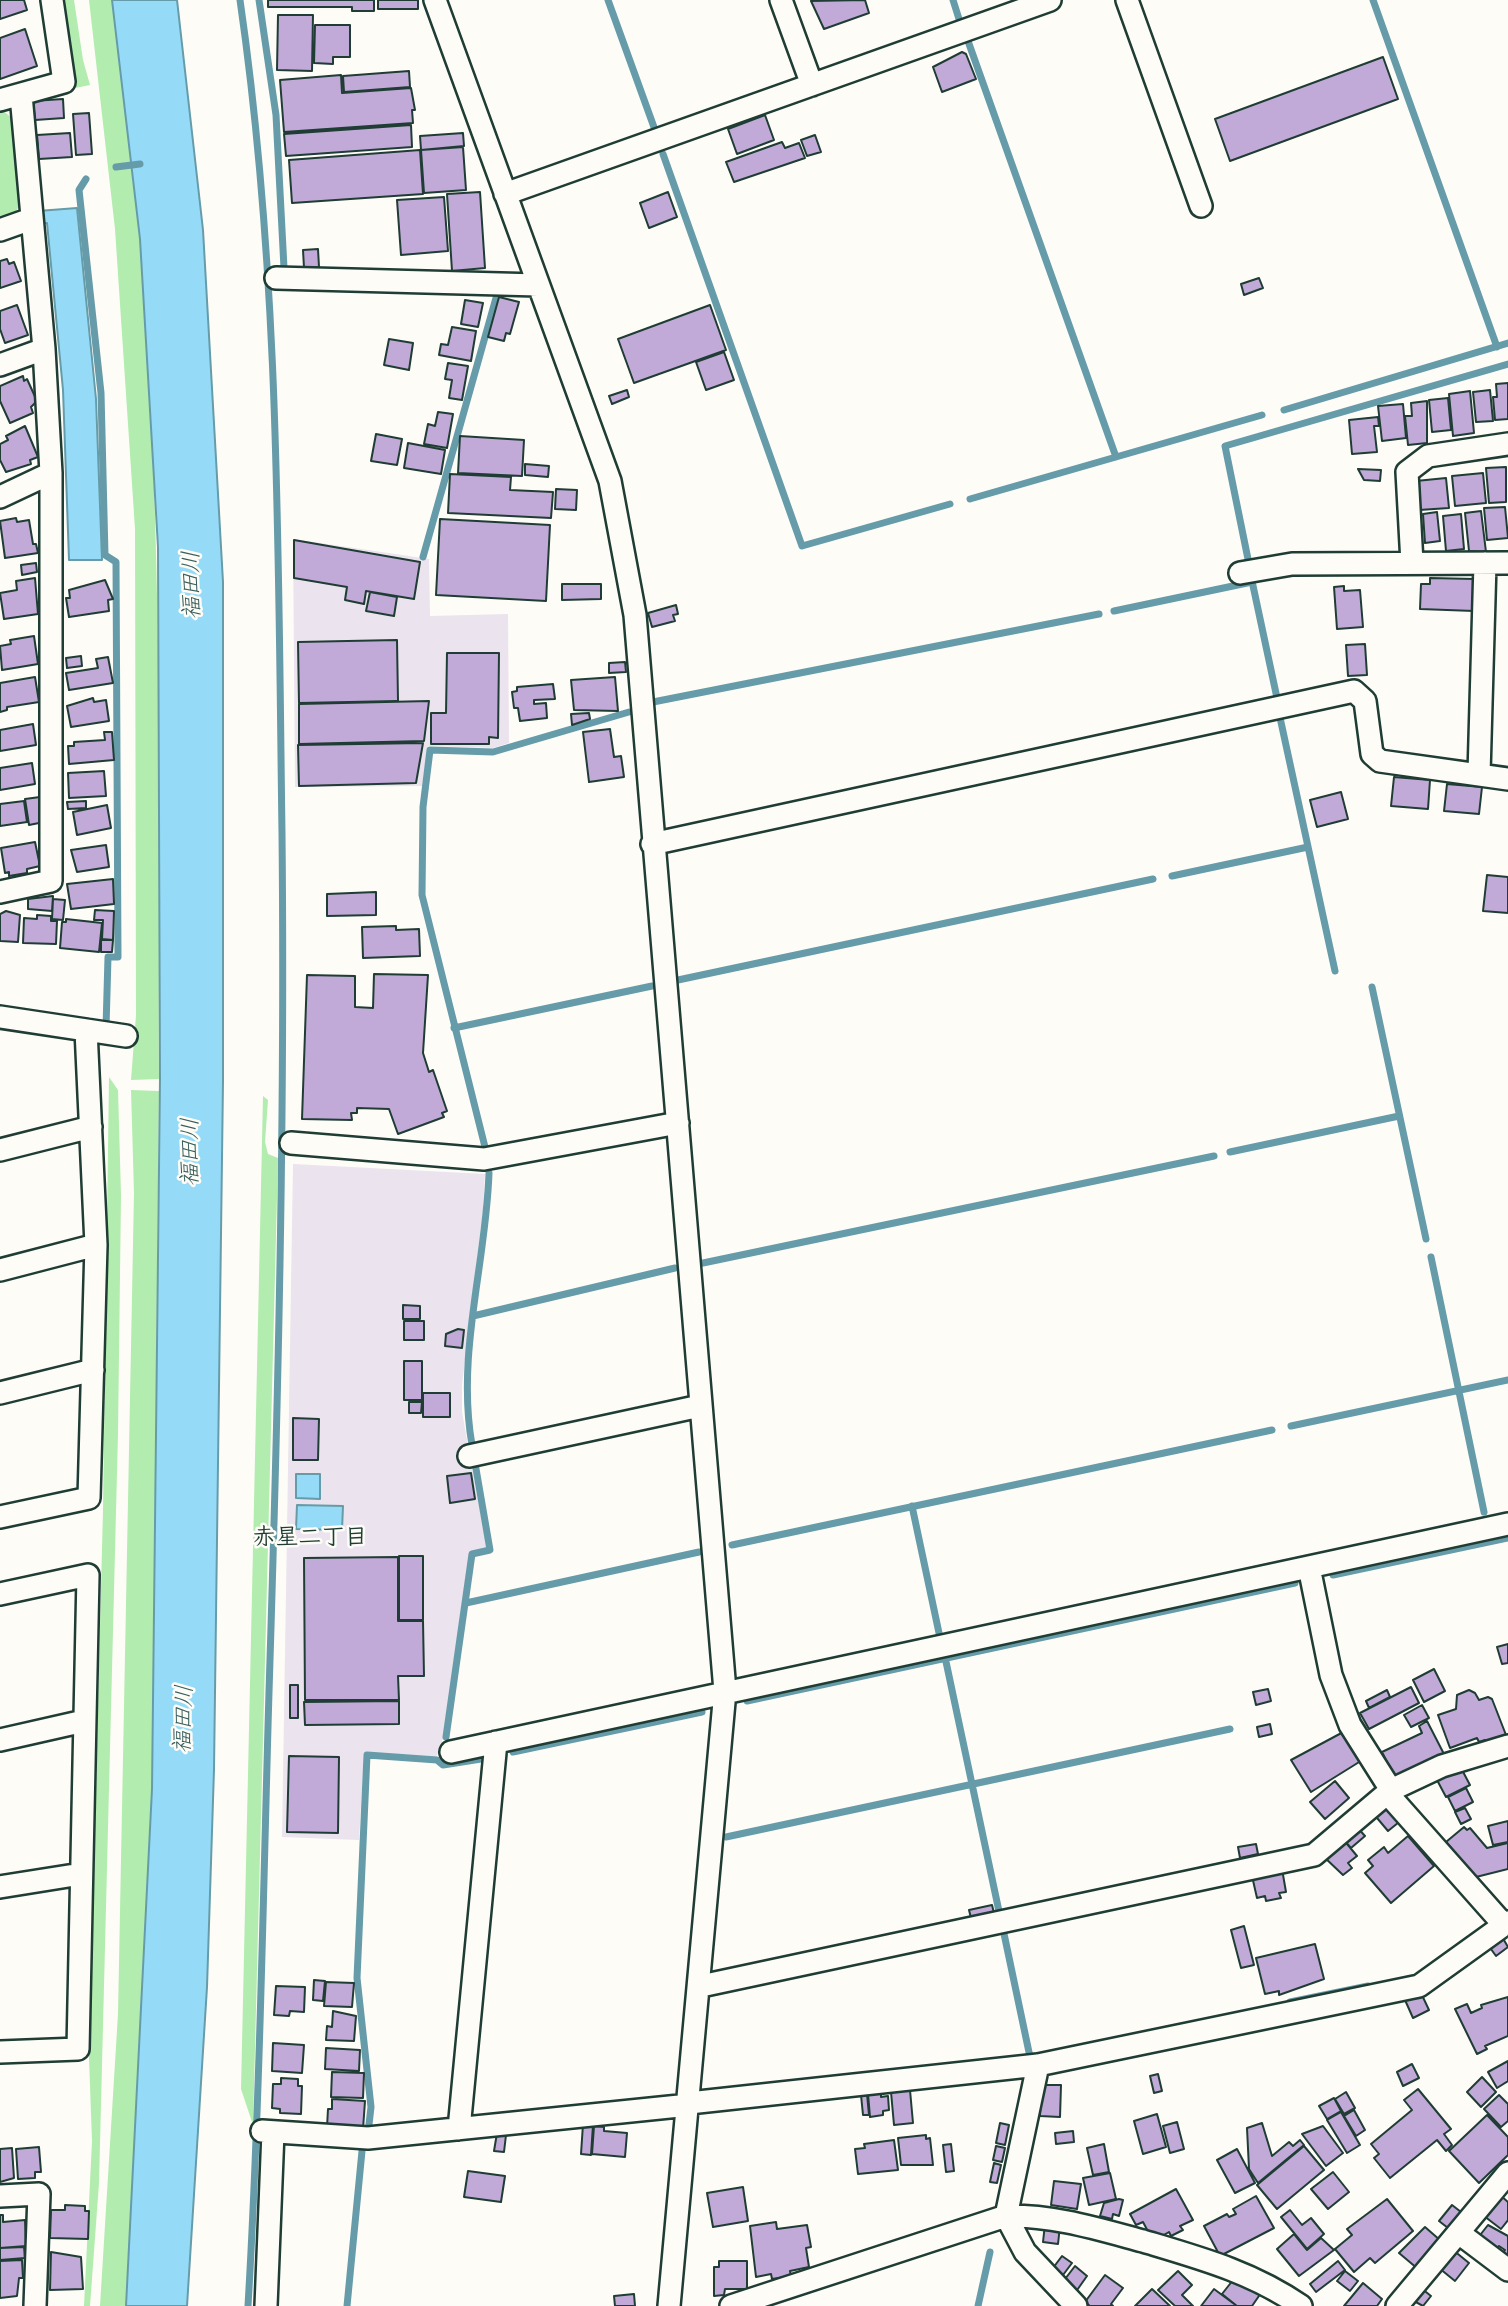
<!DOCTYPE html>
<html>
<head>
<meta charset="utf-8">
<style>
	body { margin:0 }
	canvas { display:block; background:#fdfcf7 }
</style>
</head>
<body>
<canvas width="1508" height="2306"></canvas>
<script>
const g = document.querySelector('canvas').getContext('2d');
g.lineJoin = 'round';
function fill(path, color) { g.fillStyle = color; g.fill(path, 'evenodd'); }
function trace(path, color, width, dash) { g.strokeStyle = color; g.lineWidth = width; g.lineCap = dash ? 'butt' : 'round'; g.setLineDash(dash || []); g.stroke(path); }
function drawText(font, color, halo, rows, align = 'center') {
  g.font = font + ' "Playpen Sans","Klee One",sans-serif'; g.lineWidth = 5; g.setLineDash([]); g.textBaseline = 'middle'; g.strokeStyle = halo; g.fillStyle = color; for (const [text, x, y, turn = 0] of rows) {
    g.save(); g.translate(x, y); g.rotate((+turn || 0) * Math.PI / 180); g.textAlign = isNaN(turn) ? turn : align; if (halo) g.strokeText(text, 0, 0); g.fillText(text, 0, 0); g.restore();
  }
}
fill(new Path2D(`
	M293 539 429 559 430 616 508 614 509 743 493 748 428 746 422 786 295 787Z
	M293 1164 485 1174 483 1210 462 1385V1412L487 1549 470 1552 448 1724 436 1758 364 1753 359 1840 282 1837Z`), '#ebe3ee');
fill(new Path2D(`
	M62 0H74L83 60 90 85 75 88Z
	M89 0H112C166 357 159 719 159 1079L131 1080 136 1015 135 529 115 229Z
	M0 108 14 120 21 204 16 211 0 217Z
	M109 1077 118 1090 121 1195 118 1433 99 2183 90 2306H84L92 2141 89 2058 103 1510Z
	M131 1090 159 1091 152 1789 126 2306H100L118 2014 134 1193Z
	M263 1096 268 1100 265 1142 268 1154 278 1158 253 2125 241 2089Z`), '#b3ecaf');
const water = new Path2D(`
	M112 0H177L203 230 223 582V1081L214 1769 207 1987 187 2306H126L152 1789 160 1079 158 547 140 239Z
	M77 208 96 399 102 560H69L63 390 47 223 39 224 38 211Z
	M296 1474H320V1499L296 1498Z
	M297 1505 343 1506 342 1530 296 1529Z`);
fill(water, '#95dbf7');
trace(water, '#669ca9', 2);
trace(new Path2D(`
	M240 0C280 276 278 555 282 833 285 1120 278 1406 269 1692 263 1897 260 2101 248 2306
	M259 0 276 115 284 268
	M608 0 655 130
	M953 0 959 19
	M1373 0 1497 347
	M968 41 1116 457
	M663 154 802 546 950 504
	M116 167 140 164
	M86 179 79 190 101 393 105 555 116 562 118 957H108L106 1028
	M1284 410 1508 343
	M970 499 1262 415
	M423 557 496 298
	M1249 564 1225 446 1508 364
	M1252 581 1277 698
	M1114 611 1252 582
	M653 702 1099 614
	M1279 713 1335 971
	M1172 876 1308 847
	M678 980 1153 879
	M1372 987 1426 1239
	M454 1028 652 986
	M485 1147 422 895 423 807 430 750 493 752 629 712
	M1230 1152 1399 1116
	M1431 1257 1484 1512
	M703 1263 1214 1156
	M473 1316 675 1268
	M1291 1426 1508 1380
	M472 1445C456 1354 486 1264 489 1173
	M912 1506 939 1633
	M732 1545 1272 1430
	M1333 1575 1508 1538
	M466 1603 699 1552
	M945 1657 1000 1916
	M747 1701 1295 1583
	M446 1737 472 1554 490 1550 475 1463
	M513 1752 702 1712
	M726 1837 1230 1729
	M1003 1929 1030 2057 1035 2056
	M1290 2002 1368 1986
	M368 2133 371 2107 357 1978 367 1755 437 1760 443 1765 481 1759
	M347 2306 362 2151
	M978 2306 990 2252`), '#669ca9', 7);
const building = new Path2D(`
	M0 0H24L27 10 0 19Z
	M268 0H374V11H352V7H268Z
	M378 0H418V9H378Z
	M865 0 869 13 824 29 811 1Z
	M278 15H313L312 71 277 70Z
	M315 25H350V57H333V64L314 63Z
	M25 29 37 66 0 79V38Z
	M962 52 966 54 976 79 942 92 933 67Z
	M1383 57 1398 99 1230 161 1215 119Z
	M409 71 410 87 344 92 343 76Z
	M341 75 342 93 411 88 415 110H412L413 123 284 132 280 80Z
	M63 99 64 118 35 120 33 101Z
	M89 113 92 154 76 155 73 114Z
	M765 115 774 140 737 154 728 129Z
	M411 125 412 147 286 156 284 134Z
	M70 133 72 157 39 159 37 135Z
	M463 133 464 146 421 150 420 136Z
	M815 135 821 152 807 156 801 140Z
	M782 142 785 148 799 143 805 158 734 182 726 162Z
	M463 147 466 190 424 193 421 150Z
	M420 150 423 194 292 203 289 160Z
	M480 192 485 268 452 271 447 194Z
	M668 192 677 217 649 228 640 203Z
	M444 197 448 251 401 255 397 200Z
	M318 249 319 267 304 268 303 250Z
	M7 259 9 264 14 262 21 281 0 288V261Z
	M1259 278 1263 288 1244 295 1241 284Z
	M499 297 519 302 510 334 506 333 504 341 488 337Z
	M465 300 483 303 478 327 461 324Z
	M17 305 28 335 5 343 0 329V311Z
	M710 305 726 350 634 383 618 339Z
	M452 327 476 331 471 361 439 355 441 344 448 345Z
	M389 339 413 343 409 370 384 365Z
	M724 352 734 380 706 390 696 362Z
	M448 363 468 366 462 400 449 398 452 380 445 379Z
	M23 376 24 381 27 379 37 401 31 407 33 413 10 423 0 401V386Z
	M1508 383V419L1495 420 1493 397H1497L1496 384Z
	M627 390 629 397 612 404 609 396Z
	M1490 390 1493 421 1476 422 1473 392Z
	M1470 391 1474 433 1453 436 1449 394Z
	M1448 398 1451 430 1432 432 1429 400Z
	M1427 401V443L1408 445 1405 416H1412L1411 403Z
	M1403 404 1406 438 1382 441 1378 406Z
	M438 412 453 414 447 448 424 444 428 424 435 426Z
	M1378 417 1379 426H1374L1377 452 1352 454 1349 420Z
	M25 426 38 457 30 460 31 464 6 472 0 460V444L8 440 6 436Z
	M376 434 402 439 397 465 371 461Z
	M460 436 524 440 522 476 458 473Z
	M408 443 445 450 441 474 404 468Z
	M525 464 549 466 548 477 525 475Z
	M1506 467V502L1489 503 1486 468Z
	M1358 469 1381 470 1380 481 1364 480Z
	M1483 473 1486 503 1455 506 1452 476Z
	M450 474 511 477 510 490 553 492 551 518 448 513Z
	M1446 478 1449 508 1419 510 1416 481Z
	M556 489 577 490 576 510 555 509Z
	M1505 507 1508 538 1487 540 1484 508Z
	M1481 511 1486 552 1469 551 1465 513Z
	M1437 512 1440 541 1425 543 1423 514Z
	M1461 514 1464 549 1446 551 1443 516Z
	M16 518 17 522 29 520 33 544H36L38 553 5 558 0 521Z
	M440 519 550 525 546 601 436 595Z
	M294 540 420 562 414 599 366 591 364 604 345 600 347 587 294 578Z
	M36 563 37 572 22 575 21 565Z
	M35 578 38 614 4 619 0 593 17 590 16 581Z
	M1430 578 1475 579 1474 611 1420 609 1421 584H1430Z
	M105 580 113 599 108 600 109 611 69 617 66 598H70L69 590Z
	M562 584H601V599L562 600Z
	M1344 586V591L1360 590 1363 627 1337 629 1334 587Z
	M370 592 397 597 394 616 366 611Z
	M676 605 678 614 673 615 675 621 652 627 648 613Z
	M34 636 38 664 2 670 0 646 11 644 10 640Z
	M397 640 398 701 299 703 298 642Z
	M1365 644 1367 675 1348 676 1346 645Z
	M447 653H499L498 738 489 737V744H431V713H446Z
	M81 656 82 666 67 668 66 658Z
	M108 657 113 683 69 690 66 673 98 668 96 659Z
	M625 662 626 672 609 673V663Z
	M35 677 39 702 7 707V710L0 712V683Z
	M615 677 618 711 574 710 571 680Z
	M553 684 555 699 534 700V704L546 703 547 718 520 721 518 708H514L512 692 517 691V687Z
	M93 698 94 702 106 700 109 721 71 727 67 706Z
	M429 701 424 741 299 744V704Z
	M589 713 590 719 572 725 571 714Z
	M33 724 36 745 0 751V730Z
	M610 729 614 757 621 756 624 777 589 782 583 732Z
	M104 732H112L114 760 69 764 68 746H74V742L105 740Z
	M423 743 416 783 299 786 298 745Z
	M32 763 35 784 0 790V768Z
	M104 771 106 796 69 798 68 773Z
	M1394 777 1430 780 1428 809 1391 806Z
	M1447 784 1482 787 1479 814 1444 811Z
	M1341 792 1348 819 1317 827 1310 800Z
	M40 797 39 823 29 825 25 799Z
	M24 801 27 822 0 826V804Z
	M86 801V808L68 809 67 802Z
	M107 805 111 828 77 835 73 812Z
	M35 842 40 866 27 869V873L9 876V872L5 873 1 848Z
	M106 845 109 867 77 872 71 850Z
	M1487 875 1508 877V913L1483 911Z
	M113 879 114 904 71 909 67 884Z
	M376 892V915L327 916V894Z
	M53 896 52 911 28 909V899Z
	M53 899 65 900 63 920 52 919Z
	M95 910 114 911 113 940 102 939 103 920H94Z
	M6 911 20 915 18 942 0 941V914Z
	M37 915 51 916V921H57L56 944 23 943 24 918 37 919Z
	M66 919 102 923 99 952 60 948 62 922H66Z
	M396 926V930L419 929 420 956 363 958 362 927Z
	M101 940H113L112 952H101Z
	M374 974 428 975 423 1053 429 1072 433 1070 447 1111 442 1113 444 1117 398 1134 389 1109 357 1108V1113H351L352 1120 302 1119 307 975 355 976V1007L373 1008Z
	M403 1305 420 1306V1319H403Z
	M404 1321H424V1340H404Z
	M458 1329 464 1330 462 1348 445 1346 446 1334Z
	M404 1361H422V1400H404Z
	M423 1393H450V1417H423Z
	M409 1402H422L421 1413H409Z
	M293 1418 319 1419 318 1460H293Z
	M471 1473 475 1499 450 1503 447 1476Z
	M399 1556H423V1620H399Z
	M398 1557V1621H423L424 1676H398L399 1700H305L304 1558Z
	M1508 1644V1663L1502 1664 1497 1647Z
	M1434 1669 1445 1691 1424 1702 1413 1680Z
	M290 1685H298V1718H290Z
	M1411 1687 1419 1703 1369 1729 1360 1713Z
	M1268 1689 1271 1701 1256 1705 1253 1692Z
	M1387 1690 1390 1697 1369 1708 1366 1701Z
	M1469 1690 1475 1693 1479 1700 1488 1697 1492 1699 1506 1735 1486 1743 1485 1740 1479 1742 1477 1738 1450 1748 1438 1715 1456 1709 1457 1695Z
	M399 1701V1724L305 1725 304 1702Z
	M1422 1705 1429 1718 1411 1727 1404 1715Z
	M1427 1721 1445 1756 1396 1781 1382 1752 1422 1733 1419 1726Z
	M1270 1724 1272 1734 1259 1737 1257 1727Z
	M1347 1730 1364 1759 1311 1792 1291 1760Z
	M289 1756 339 1757 338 1833 287 1832Z
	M1461 1768 1470 1785 1446 1797 1437 1780Z
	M1335 1781 1349 1798 1325 1819 1310 1802Z
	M1466 1788 1473 1802 1455 1811 1448 1797Z
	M1387 1799 1404 1818 1388 1831 1372 1812Z
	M1465 1808 1471 1819 1461 1824 1455 1812Z
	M1508 1821V1842L1493 1845 1488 1826Z
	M1356 1826 1365 1836 1351 1848 1342 1838Z
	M1464 1827 1467 1830 1470 1828 1487 1848 1508 1843V1869L1476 1877 1446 1842Z
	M1408 1836 1434 1866 1391 1903 1365 1873 1373 1866 1368 1860 1384 1847 1388 1853Z
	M1343 1839 1357 1856 1348 1863 1352 1868 1343 1875 1323 1856Z
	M1256 1844 1258 1854 1240 1858 1238 1847Z
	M1282 1869 1286 1892 1279 1893 1281 1898 1266 1901 1265 1896 1257 1898 1252 1876Z
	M992 1905 994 1913 971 1918 969 1910Z
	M1244 1926 1254 1965 1241 1968 1231 1930Z
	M1501 1935 1508 1947 1496 1956 1488 1945Z
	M1315 1944 1324 1979 1279 1995V1991L1265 1994 1256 1958Z
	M314 1980 325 1981 323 2001 313 2000Z
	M326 1982 354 1983 352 2007 324 2006Z
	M276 1986 305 1987 304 2012 290 2011 289 2016 274 2015Z
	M1421 1993 1429 2010 1413 2018 1405 2000Z
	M1508 1997V2036L1485 2046 1487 2049 1477 2054 1455 2009 1467 2004 1471 2013 1482 2008 1481 2005Z
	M333 2011 356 2016 354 2041 326 2040 327 2026 332 2027Z
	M273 2043 304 2045 302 2073 272 2071Z
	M326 2048 360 2050 359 2071 325 2069Z
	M1508 2061V2081L1497 2088 1488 2072Z
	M1412 2064 1419 2078 1403 2086 1397 2072Z
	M332 2072 364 2073 363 2098 331 2097Z
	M1158 2074 1162 2091 1154 2093 1150 2076Z
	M1482 2077 1496 2092 1481 2107 1467 2092Z
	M281 2078 298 2079V2086H302L301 2114 280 2113V2109L272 2108 273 2084H281Z
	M1041 2085H1061L1060 2117 1040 2116Z
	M1418 2089 1451 2129 1444 2134 1452 2145 1446 2151 1437 2140 1390 2178 1374 2158 1379 2154 1371 2144 1412 2110 1404 2100Z
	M910 2090 913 2123 894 2125 891 2092Z
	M881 2092V2097L888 2096 889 2110 883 2111V2115L870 2117 868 2094Z
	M1346 2092 1355 2108 1344 2114 1335 2099Z
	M867 2094 869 2115H863L861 2095Z
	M1499 2095 1508 2104V2121L1501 2127 1484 2109Z
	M1334 2098 1341 2111 1327 2119 1319 2106Z
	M332 2099 365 2101 363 2129 327 2127 328 2109H332Z
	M1354 2110 1365 2130 1356 2136 1344 2116Z
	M1341 2112 1360 2145 1347 2153 1327 2120Z
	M1157 2114 1166 2147 1143 2154 1134 2121Z
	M1487 2115 1508 2137V2155L1479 2183 1449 2151Z
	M1177 2122 1184 2149 1170 2153 1163 2126Z
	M1000 2123 1009 2125 1005 2145 996 2143Z
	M1262 2123 1272 2156 1289 2142 1293 2146 1300 2140 1304 2145 1258 2183 1249 2169 1247 2128Z
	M583 2124 593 2125 591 2155 581 2154Z
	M594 2126 604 2127V2131L627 2133 625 2157 592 2154Z
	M1323 2126 1343 2153 1326 2166 1302 2134Z
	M1073 2131 1074 2142 1056 2144 1055 2133Z
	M497 2133 506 2135 504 2152 494 2151Z
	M926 2135V2139L930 2138 933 2165H901L898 2138Z
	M894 2140 898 2170 858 2174 855 2149 865 2148 864 2144Z
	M951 2144 954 2171 946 2172 943 2145Z
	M1104 2144 1109 2172 1093 2175 1087 2148Z
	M996 2146 1005 2148 1002 2162 993 2160Z
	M1304 2146 1324 2170 1277 2209 1257 2185Z
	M39 2147 41 2172H35V2178L18 2179 16 2149Z
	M12 2148 14 2178 0 2182V2149Z
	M1237 2149 1255 2183 1235 2193 1217 2160Z
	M994 2163 1001 2165 997 2183 990 2182Z
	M468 2171 505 2176 501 2202 464 2197Z
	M1333 2172 1349 2192 1328 2209 1311 2189Z
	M1110 2173 1116 2199 1089 2205 1083 2178Z
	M1054 2181 1081 2184 1077 2209 1051 2205Z
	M743 2187 748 2221 713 2227 707 2193Z
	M1176 2189 1193 2220 1180 2226 1183 2230 1171 2236 1169 2232 1153 2241 1143 2222 1136 2225 1130 2214Z
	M1500 2195 1508 2202V2220L1501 2229 1484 2216Z
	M1256 2196 1274 2228 1220 2256 1204 2226 1227 2214 1229 2217 1236 2214 1233 2209Z
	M1119 2199 1123 2200 1119 2216 1113 2214 1112 2219 1100 2216 1104 2203Z
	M1387 2199 1413 2231 1375 2263 1370 2258 1354 2272 1335 2249 1352 2235 1347 2229Z
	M65 2205 85 2206V2211H89L88 2239 50 2238 51 2210H65Z
	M1452 2205 1461 2212 1448 2228 1439 2221Z
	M1290 2210 1302 2225 1311 2218 1324 2234 1307 2249 1281 2217Z
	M0 2215H3V2222L25 2220 26 2246 0 2248Z
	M776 2222 777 2229 807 2225 811 2247 806 2248 809 2267 790 2271 791 2276 772 2279 771 2274 756 2277 750 2226Z
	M1045 2224 1060 2226 1058 2244 1043 2242Z
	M1488 2225 1508 2236V2261L1501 2256 1505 2250 1499 2246 1494 2252 1477 2239Z
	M1425 2227 1441 2241 1418 2269 1399 2253Z
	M1294 2234 1307 2250 1321 2238 1334 2250 1299 2276 1277 2249Z
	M24 2247 25 2258 0 2260V2248Z
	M1453 2250 1469 2263 1455 2281 1439 2268Z
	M51 2252 81 2257 83 2289 50 2290Z
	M1062 2256 1072 2263 1060 2279 1050 2272Z
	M22 2260 23 2278H19L17 2296 0 2298V2261Z
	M719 2261H747V2289H725L724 2295 714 2296V2267H719Z
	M1338 2261 1345 2270 1316 2292 1310 2284Z
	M1075 2266 1087 2276 1075 2293 1062 2283Z
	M1178 2271 1192 2285 1182 2295 1193 2306H1175L1158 2290Z
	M1345 2271 1358 2281 1350 2291 1337 2281Z
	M1105 2275 1123 2288 1111 2304 1113 2306H1090L1085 2302Z
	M1237 2275 1261 2293 1252 2306H1237L1222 2294Z
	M1363 2283 1382 2299 1377 2306H1344Z
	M1421 2288 1431 2296 1423 2306 1412 2300Z
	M1152 2289 1170 2306H1135Z
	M1214 2289 1237 2306H1201Z
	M634 2294 635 2306H615L614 2296Z`);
fill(building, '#c2aad8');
trace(building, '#1f3d34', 2);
const minor = new Path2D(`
	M435 0 610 481 635 615 725 1691 669 2306
	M781 0 812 85
	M1127 0 1201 206
	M0 100 64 82 52 0
	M505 194 1050 0
	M0 230 31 219
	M276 278 538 285
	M0 365 44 349
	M0 497 51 473
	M1412 563 1407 472 1428 456 1508 444
	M1240 573 1292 564 1508 563
	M1479 774 1485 563
	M652 844 1354 691 1365 701 1372 754 1380 761 1508 779
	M0 892 51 881V473L44 349 21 95
	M0 1017 126 1036
	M291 1143 484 1159 678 1123
	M0 1150 91 1127
	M0 1270 96 1245
	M0 1393 93 1370
	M469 1456 700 1406
	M0 1517 89 1498 96 1245 86 1030
	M1309 1567 1331 1675 1350 1725 1391 1790
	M0 1594 88 1575 78 2049 0 2052
	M0 1740 84 1721
	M451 1752 1508 1524
	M1387 1793 1504 1925
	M0 1887 81 1874
	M701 1986 1314 1855 1391 1790 1442 1766 1508 1746
	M1038 2065 1006 2216 1025 2252 1076 2306
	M689 2103 1038 2065 1419 1986 1508 1922
	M459 2129 496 1742
	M262 2131 368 2138 689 2105
	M0 2196 39 2194 35 2306
	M1459 2233 1508 2270
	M266 2306 273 2132
	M731 2306 1006 2216C1053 2215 1098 2229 1143 2241 1200 2258 1252 2272 1301 2306
	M1397 2306 1508 2173`);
trace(minor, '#1f3d34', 26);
trace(minor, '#fdfcf7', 21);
drawText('italic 23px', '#375d5b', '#fdfcf7', [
	["福田川",192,585,-91],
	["福田川",191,1152,-90],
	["福田川",184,1719,-88]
]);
drawText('bold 23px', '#1f3d34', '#fdfcf7', [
	["赤星二丁目",310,1538]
]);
</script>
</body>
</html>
